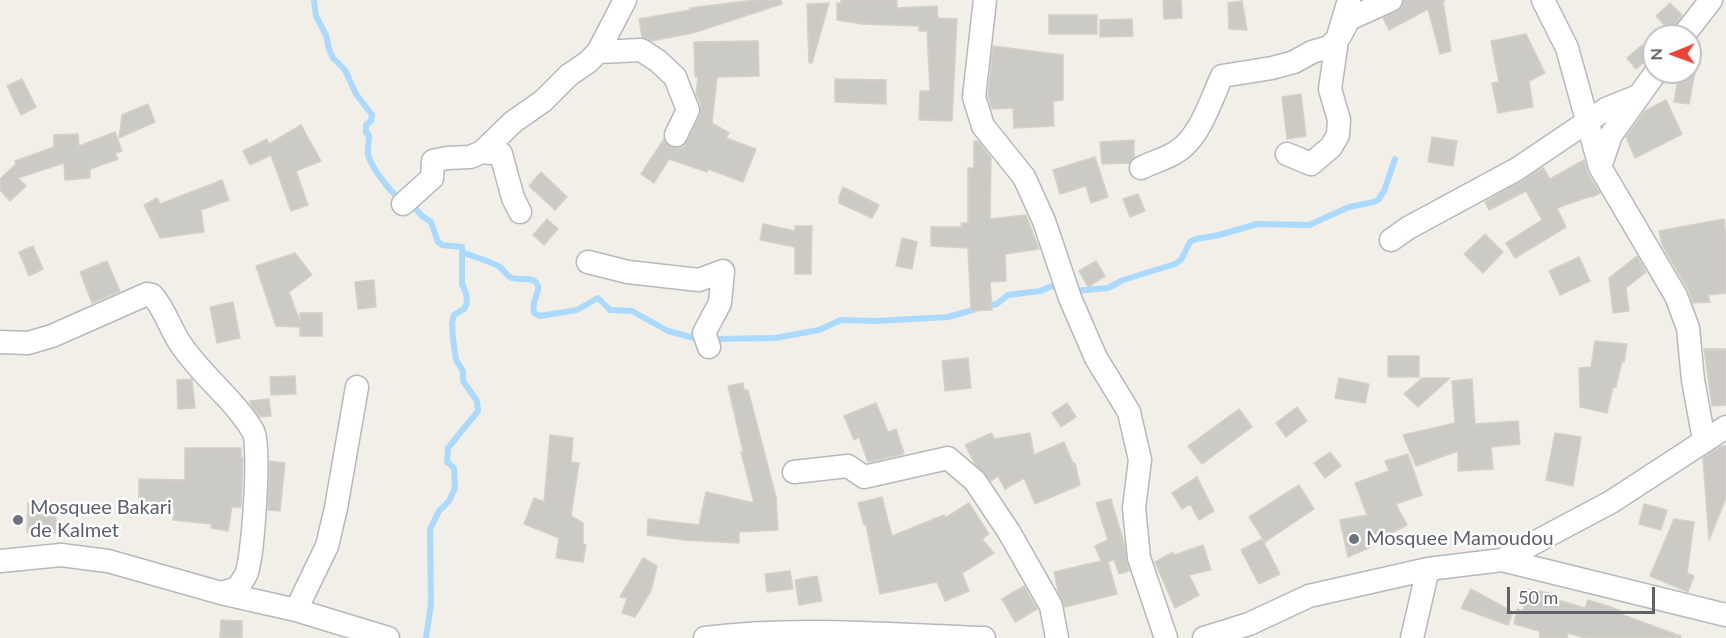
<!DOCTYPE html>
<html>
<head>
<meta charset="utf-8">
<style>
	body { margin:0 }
	#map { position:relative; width:1726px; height:638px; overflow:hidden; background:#f1efe8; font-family:Lato,sans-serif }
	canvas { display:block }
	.north { position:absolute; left:1642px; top:24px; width:60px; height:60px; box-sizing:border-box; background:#fff; border:2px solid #bfc1c3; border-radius:50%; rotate:269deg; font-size:16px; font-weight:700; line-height:24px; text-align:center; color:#5f6368 }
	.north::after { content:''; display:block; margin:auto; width:21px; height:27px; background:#ea4335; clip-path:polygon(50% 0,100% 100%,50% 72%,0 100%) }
	.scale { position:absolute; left:1507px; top:587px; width:148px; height:27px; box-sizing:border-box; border:3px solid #5f6368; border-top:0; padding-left:8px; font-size:18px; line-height:21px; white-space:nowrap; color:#5f6368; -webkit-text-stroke:4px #fff; paint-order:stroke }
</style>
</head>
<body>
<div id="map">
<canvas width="1726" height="638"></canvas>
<div class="north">N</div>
<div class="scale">50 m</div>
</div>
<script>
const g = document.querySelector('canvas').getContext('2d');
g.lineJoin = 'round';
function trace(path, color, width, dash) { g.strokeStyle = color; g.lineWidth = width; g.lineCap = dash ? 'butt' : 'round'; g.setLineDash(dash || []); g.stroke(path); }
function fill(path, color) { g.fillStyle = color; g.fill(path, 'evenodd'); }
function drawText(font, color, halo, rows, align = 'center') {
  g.font = font + ' Lato,sans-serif'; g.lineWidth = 5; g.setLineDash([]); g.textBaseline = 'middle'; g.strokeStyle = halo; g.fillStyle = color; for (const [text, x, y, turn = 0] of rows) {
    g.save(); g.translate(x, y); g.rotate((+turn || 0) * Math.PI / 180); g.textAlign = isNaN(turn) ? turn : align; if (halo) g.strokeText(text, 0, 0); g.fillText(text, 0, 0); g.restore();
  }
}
trace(new Path2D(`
	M314 0 316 16 326 35 329 49 333 58 345 70 356 94 372 115 371 121 366 125V133L369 135C369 142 367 149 368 155 371 166 390 193 400 198
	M410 202 422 216 431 222 438 242 442 245 462 247V284L466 293 467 303 464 309 454 315 452 323 453 338 456 360 463 371V381L477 401 478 411 448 448 447 462 454 468 455 488 449 501 439 511 430 529 431 604 426 638
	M462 252C474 257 487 260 498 266 504 269 506 276 512 278 520 281 535 275 538 286 540 293 531 300 534 313L540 316 577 310 598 298 610 310 632 311 668 331 702 340
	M1074 291 1108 288 1123 280 1175 264 1181 260 1190 242 1196 239 1219 235 1257 224 1309 225 1349 207 1374 202 1378 200 1384 191 1395 159
	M986 306 997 304 1008 295 1040 291 1052 286 1061 289
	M712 339 775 338 819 330 841 320 877 321 948 317 976 309`), '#aadaff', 6);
const building = new Path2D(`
	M754 0H781L782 4 693 33 651 41 642 37 639 19 690 10V8Z
	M841 0H897V8L937 6 938 18 957 19 952 121 919 120 920 91H930L927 31H919V26L862 24 837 20V3H841Z
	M1163 0H1181L1182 18 1164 19Z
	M1404 0H1445L1443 1 1451 51 1440 54 1428 9 1389 30 1383 18 1402 8Z
	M1242 1 1247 30 1229 29 1228 3Z
	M829 3 812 63H809L807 4Z
	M1670 3 1682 15 1671 32 1656 16Z
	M1049 15H1097V34H1049Z
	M1132 19 1133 36 1100 37V20Z
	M1526 34 1545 73 1529 81 1533 107 1498 113 1492 83 1499 82 1491 41Z
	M758 41 759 76 717 77 712 123 729 133 726 138 756 149 743 182 708 169 707 172 669 159 654 183 641 174 664 139 671 147 678 148 684 146 700 116 701 105 696 94 698 77H695L694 42Z
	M1642 45 1652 56 1636 69 1627 58Z
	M993 46 1063 55V100L1053 101 1054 126 1014 128 1013 108 992 109 988 96Z
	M1679 72H1695L1689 104 1674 102Z
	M22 79 36 107 21 115 7 86Z
	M835 79 886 80V104L835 102Z
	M1301 94 1306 136 1287 139 1282 97Z
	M1666 100 1682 134 1635 158 1626 137 1645 111Z
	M148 104 155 122 119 138 122 115Z
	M301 125 321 161 296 171 308 205 291 211 271 155 250 165 243 151 267 139 269 144Z
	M115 132 122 151 115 153 118 159 90 169V178L65 180 64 163 18 178 26 186 10 201 0 190V179L16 164 15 161 54 147V135L78 134 79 146Z
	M1432 137 1457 141 1453 166 1428 162Z
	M1134 140V157L1129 163 1102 164 1100 142Z
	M974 141H978L991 158 990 219 1026 215 1039 249 1005 254 1006 281 990 282 992 310 971 311 968 248 931 246V227H962L961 223H968V168H974Z
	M1095 157 1108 197 1091 203 1086 186 1060 194 1053 170Z
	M1584 160 1588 174 1600 193 1592 197 1591 196 1557 208 1566 227 1515 258 1506 243 1542 220 1526 191 1489 210 1485 202 1543 168 1550 179Z
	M541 172 567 197 555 210 529 186Z
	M222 180 229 200 201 210 204 232 160 238 144 205 157 198 160 204Z
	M843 187 879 205 872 218 839 203V197Z
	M1138 194 1145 211 1130 217 1123 199Z
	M547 219 558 229 544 245 533 235Z
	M1724 219 1726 235V293L1708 295 1710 302 1693 303 1688 289 1662 245 1659 231Z
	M763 224 795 231V226H812L811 274H795V247L760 240Z
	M1485 234 1503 252 1483 273 1464 254Z
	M902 238 917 242 912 269 896 266Z
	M33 246 43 269 29 276 19 252Z
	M295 253 312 275 289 292 300 322V313H322V336H300V327L276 326 256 266Z
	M1637 256 1646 272 1626 288 1629 311 1613 313 1609 278Z
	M1579 257 1590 281 1560 295 1549 271Z
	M107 261 120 291 92 303 80 272Z
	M1096 261 1105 276 1088 287 1079 271Z
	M374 280 376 307 358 309 355 282Z
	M233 302 240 338 217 343 210 307Z
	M1595 341 1627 344 1624 362 1622 361 1616 387H1613L1607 413 1580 407 1579 368 1591 367Z
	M1704 349H1726V405L1712 406Z
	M1388 356H1419V377H1388Z
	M968 358 971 388 945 391 942 361Z
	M295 376 296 394 271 395 270 377Z
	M1339 378 1369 384 1365 403 1335 398Z
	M1422 378H1450L1418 407 1404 394Z
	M192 379 195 408 178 409 177 380Z
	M1472 379 1475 424 1518 421 1520 444 1491 447 1493 469 1458 471V451L1416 466 1403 435 1455 423 1452 381Z
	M743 383 744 390H748L776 497 778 530 739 532V543L685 540 647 535 648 519 699 525 706 492 754 503 741 452 743 451 728 386Z
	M269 399 271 416 260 417 251 405 250 401Z
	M876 403 888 432 896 429 904 453 903 454 868 462 859 437 854 440 844 416Z
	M1067 403 1076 417 1061 427 1052 413Z
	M1297 407 1307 421 1286 437 1276 423Z
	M1239 409 1252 427 1202 464 1188 446Z
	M991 433 995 439 1030 433 1034 455 1064 442 1073 463H1075L1080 485 1035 504 1024 478 1005 489 998 476 991 481 975 464 965 445Z
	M1555 433 1581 437 1573 486 1546 480Z
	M550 435 573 438 571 462 579 463 571 516 583 523V544L586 545 583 562 556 558 559 538 524 524 534 498 544 502Z
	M1721 446H1726V498L1709 540 1703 458Z
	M185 448H241V458H243L241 507H232L228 531 211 528V524L173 520 175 508 139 507V479L185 480Z
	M1330 452 1341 466 1325 478 1314 463Z
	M1408 454 1422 495 1396 504 1407 525 1370 544 1371 547 1348 557 1340 520 1367 515 1355 483 1389 471 1385 461Z
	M270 461 285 463 280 511 268 510Z
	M1197 477 1214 511 1199 520 1190 504 1182 509 1172 493Z
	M1299 485 1314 509 1265 542 1249 517Z
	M882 497 892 536 944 515 945 518 969 503 989 534 982 539 994 553 962 573 969 591 945 601 937 582 880 594 866 525H864L858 503Z
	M1111 499 1124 543 1129 571 1119 574 1114 559 1108 562 1117 594 1065 607 1058 591 1054 572 1101 561 1095 546 1108 540 1096 503Z
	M28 503 56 504V533H27Z
	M1644 504 1667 510 1661 530 1639 524Z
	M1674 519 1694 522 1687 573 1694 576 1688 592 1650 576Z
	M1262 539 1280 574 1259 584 1241 550Z
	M1203 545 1211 570 1189 575 1199 595 1175 608 1155 562 1173 552 1174 555Z
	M643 558 657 566 651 591 635 617 622 613 627 598 620 597Z
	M790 571 793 589 767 592 765 574Z
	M817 576 822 601 799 605 795 580Z
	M1024 586 1037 609 1015 622 1002 599Z
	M1471 589 1513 612 1508 625 1461 608Z
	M1528 589 1553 594 1552 598 1585 608 1588 600 1605 605 1624 612 1623 615 1681 636 1680 638H1585L1568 633 1567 638H1540L1539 631 1514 624 1517 609 1523 611Z
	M221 620 242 621V638H220Z`);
fill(building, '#cccac5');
trace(building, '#d6d1c6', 1.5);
const minor = new Path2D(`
	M985 0 974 97 983 126 1024 177 1044 221 1070 298 1096 358 1129 412 1140 460 1134 508 1139 558 1166 638
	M1543 0 1567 48 1600 167 1676 296 1688 328 1693 380 1704 440
	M1683 36 1711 0
	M598 52 641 50 658 61 675 77 688 110 676 135
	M482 152 501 154 513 198 520 212
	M1287 154 1311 164 1331 147 1338 135 1339 120 1330 89 1337 40 1349 0
	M1600 167 1611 135 1656 72
	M1141 168C1151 163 1161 160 1171 155 1199 142 1210 102 1222 76L1272 68 1294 62 1312 52 1329 47 1340 36 1349 19 1391 0
	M403 204 432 178 433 161 447 158 470 157 482 152 513 122 543 101 569 75 588 62 598 52 625 0
	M1391 240 1408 228 1517 169 1606 109 1638 96
	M588 262 628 272 699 280 723 271 720 303 704 333 709 347
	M0 342 28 343 52 336 147 294 152 295C166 310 170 330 182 346 203 377 233 398 253 431 261 445 253 554 247 572 245 578 240 583 238 588L221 593
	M794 472 848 466 864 477 948 458 975 481 1009 532 1051 606 1057 638
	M1502 560 1611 502 1726 427
	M0 561 61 555 108 561 221 593 296 610 388 638
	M296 610 327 546 336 508 357 387
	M705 638C797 626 892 635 984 638
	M1204 638 1249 624 1309 596 1428 569 1502 560 1726 615
	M1412 638 1428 569`);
trace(minor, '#b5b8bc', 25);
trace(minor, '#fff', 22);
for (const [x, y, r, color] of [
	[18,520,6,"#6b7280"],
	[1354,539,6,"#6b7280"]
]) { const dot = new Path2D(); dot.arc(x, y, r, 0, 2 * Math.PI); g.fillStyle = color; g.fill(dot); trace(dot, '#fff', 2); }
drawText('20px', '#5b616d', '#fff', [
	["Mosquee Bakari",30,508],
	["de Kalmet",30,531],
	["Mosquee Mamoudou",1366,539]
], 'left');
</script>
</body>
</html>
